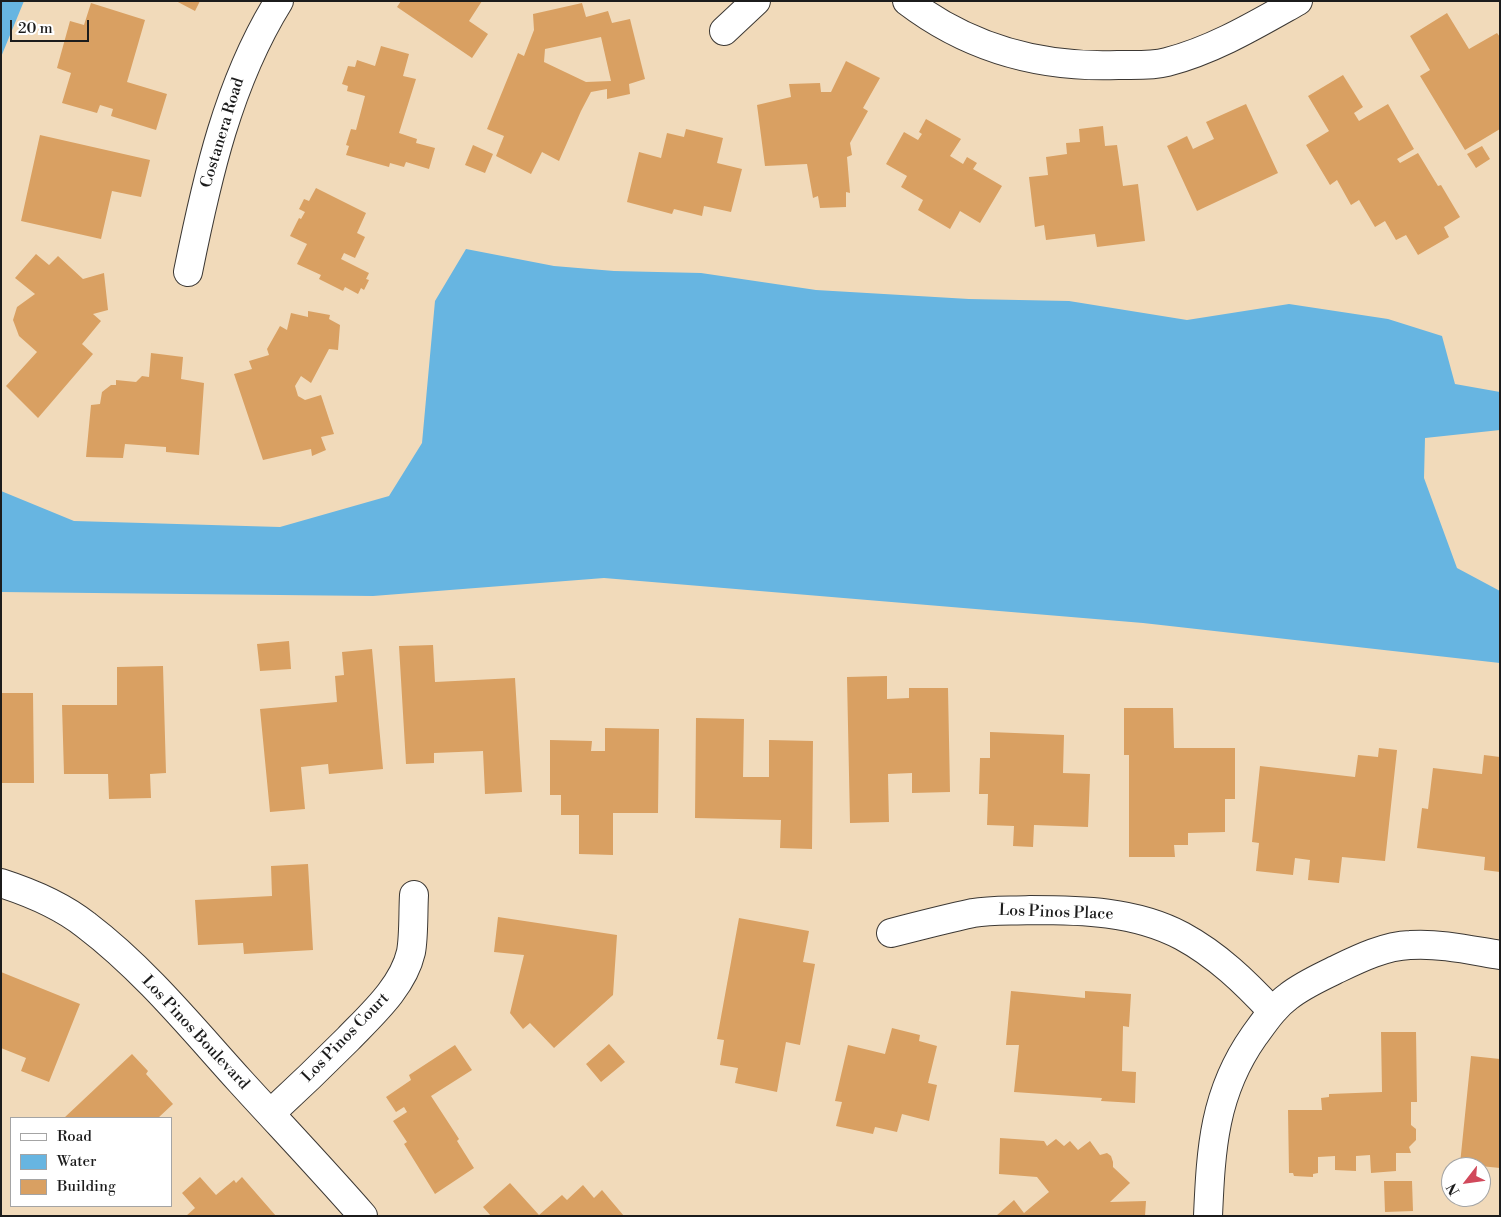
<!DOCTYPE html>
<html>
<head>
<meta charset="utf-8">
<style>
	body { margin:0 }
	#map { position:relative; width:1501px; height:1217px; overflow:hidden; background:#f1daba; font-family:"Libre Bodoni",serif }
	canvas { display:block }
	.frame { position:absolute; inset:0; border:2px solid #1c1c1c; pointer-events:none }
	.legend { position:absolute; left:10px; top:1117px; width:162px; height:90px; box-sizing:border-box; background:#fff; border:1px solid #a4a4a4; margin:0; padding:6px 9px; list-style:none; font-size:15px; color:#1c1c1c }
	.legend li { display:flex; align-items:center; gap:10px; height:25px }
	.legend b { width:25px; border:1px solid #a4a4a4 }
	.north { position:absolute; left:1441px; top:1157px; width:50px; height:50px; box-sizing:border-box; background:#fff; border:1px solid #a4a4a4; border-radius:50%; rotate:240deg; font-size:14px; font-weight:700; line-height:20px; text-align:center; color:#1c1c1c }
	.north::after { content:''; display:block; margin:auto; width:18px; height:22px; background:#d1495b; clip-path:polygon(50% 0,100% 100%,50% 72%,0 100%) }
	.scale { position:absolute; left:10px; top:20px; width:79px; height:22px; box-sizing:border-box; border:2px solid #1c1c1c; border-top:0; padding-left:6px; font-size:15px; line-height:18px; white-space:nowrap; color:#1c1c1c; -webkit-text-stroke:4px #fff; paint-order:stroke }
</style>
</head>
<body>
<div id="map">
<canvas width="1501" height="1217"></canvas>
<div class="frame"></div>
<ul class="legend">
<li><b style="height:6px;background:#fff"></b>Road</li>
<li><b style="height:14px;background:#67b5e1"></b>Water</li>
<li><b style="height:14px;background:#d9a062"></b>Building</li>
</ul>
<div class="north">N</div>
<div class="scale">20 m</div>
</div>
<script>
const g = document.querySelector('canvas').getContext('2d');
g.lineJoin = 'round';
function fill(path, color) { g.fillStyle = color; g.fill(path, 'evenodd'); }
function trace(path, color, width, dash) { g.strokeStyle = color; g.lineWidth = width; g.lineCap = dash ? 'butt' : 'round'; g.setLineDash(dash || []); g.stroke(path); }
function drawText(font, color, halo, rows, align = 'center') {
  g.font = font + ' "Libre Bodoni",serif'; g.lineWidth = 5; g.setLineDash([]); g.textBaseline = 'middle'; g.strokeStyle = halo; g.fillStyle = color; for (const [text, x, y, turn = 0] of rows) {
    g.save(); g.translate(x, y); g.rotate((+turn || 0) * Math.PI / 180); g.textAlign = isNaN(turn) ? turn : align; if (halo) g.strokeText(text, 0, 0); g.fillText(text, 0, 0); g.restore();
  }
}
fill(new Path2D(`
	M1 1H24L1 57Z
	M466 249 554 266 614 271 701 273 816 290 969 299 1069 301 1187 320 1289 304 1388 319 1442 336 1455 384 1500 392V430L1425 438 1424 478 1457 568 1500 591V663L1143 623 604 578 373 596 1 592V491L74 521 280 527 389 496 422 443 435 301Z`), '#67b5e1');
fill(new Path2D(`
	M176 1H200L195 11Z
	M401 1H482L469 21 488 34 472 58 397 7Z
	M91 3 145 20 127 82 167 94 156 130 111 116 113 109 100 105 97 113 62 103 71 73 57 68 70 21 84 25Z
	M582 3 586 17 608 11 612 23 630 19 645 79 629 84 630 94 607 99V89L591 92 581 111 559 161 542 152 531 174 496 156 504 136 487 129 518 53 524 56 534 30 533 14ZM601 37 611 81 586 82 544 62 545 49Z
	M1447 13 1469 49 1497 33 1500 37V129L1465 150 1420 76 1430 70 1410 36Z
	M381 46 409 54 403 76 416 79 399 133 417 139 416 143 435 148 429 169 406 162 404 167 390 163 389 167 346 155 349 146 346 145 351 129 356 130 365 96 347 91 348 86 342 84 348 66 355 67 357 60 375 66Z
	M846 61 880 78 863 108 868 111 850 143 852 155 847 157 850 193 846 192V207L820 208 818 196 813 198 807 164 765 166 757 105 791 97 789 84 820 83 821 92H831Z
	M1343 75 1363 107 1354 113 1359 121 1388 104 1414 149 1397 159 1400 163 1418 153 1438 186 1441 185 1460 217 1444 227 1449 237 1418 255 1406 235 1396 240 1385 221 1375 227 1359 200 1351 205 1337 180 1330 185 1306 145 1329 131 1308 96Z
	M1246 104 1278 173 1197 211 1167 146 1187 136 1193 149 1214 139 1206 122Z
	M926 119 961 139 950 156 963 164 967 157 977 163 973 169 1002 186 980 223 960 211 950 229 918 210 923 200 901 187 907 176 886 164 904 132 918 140 922 134 919 132Z
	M1103 126 1105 146 1117 145 1123 186 1138 184 1145 241 1097 247 1095 234 1046 240 1044 225 1035 227 1029 177 1048 175 1046 157 1067 154 1066 143 1080 142 1079 129Z
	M686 129 723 138 717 163 742 169 731 212 704 206 702 216 674 209 672 214 627 202 639 152 661 158 667 133 684 137Z
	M40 135 150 160 141 197 112 191 101 239 21 221Z
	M473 145 493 154 485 173 465 165Z
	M1482 146 1490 159 1476 168 1467 154Z
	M316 188 366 213 357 233 365 237 355 258 344 253 341 259 369 273 366 279 369 280 364 290 361 288 358 294 345 287 343 291 319 279 321 275 297 264 307 244 290 236 299 218 301 219 305 212 299 209 304 199 309 201Z
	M36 254 49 265 58 256 83 279 104 273 108 310 93 314 101 321 82 344 93 354 38 418 6 386 37 352 19 336 13 320 17 307 35 294 15 278Z
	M308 311 330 315 329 319 340 325 338 350 329 349 311 383 301 376 295 386 298 396 305 400 321 395 334 434 321 437 326 450 312 456 311 449 263 460 234 374 252 369 249 361 269 355 267 349 280 326 287 330 291 313 308 317Z
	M151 353 183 357 181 379 204 383 199 455 166 452V447L125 444 123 458 86 457 91 405 100 404 102 392 111 385H116V380L136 382 142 376 149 377Z
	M289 641 291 669 260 671 257 644Z
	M433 645 435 682 515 678 522 792 485 794 483 751 434 753V763L406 764 399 646Z
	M372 649 383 769 329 774 328 764 301 767 305 809 270 812 260 709 337 702 335 676 344 675 342 652Z
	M163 666 166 773 150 774 151 798 109 799 108 774H64L62 705H117V667Z
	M887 676V699L909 698V688H948L950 792 912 793V773L888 774 889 822 850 823 847 677Z
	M1 693H33L34 783H1Z
	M1124 708H1173L1174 748H1235V799H1225V832L1188 833V845H1174L1175 857H1129V755H1124Z
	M696 718 744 719 743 777H769V740L813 741 812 849 780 848 781 820 695 818Z
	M605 728 659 729 658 813H613V855L579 854V815H561V795H550V740L592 741 591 751H605Z
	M990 732 1064 735 1063 773 1090 774 1088 827 1034 825 1033 847 1013 846 1014 826 987 825 988 794H979L980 758H990Z
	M1379 748 1397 750 1385 861 1342 857 1339 883 1308 880 1310 860 1295 858 1293 875 1256 871 1259 843 1252 842 1260 766 1355 777 1358 755 1378 757Z
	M1484 755 1500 757V872L1484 870 1485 857 1417 848 1422 808 1428 809 1433 768 1482 774Z
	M308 864 313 950 244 954 243 943 198 945 195 900 272 896 271 866Z
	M498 917 617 935 613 995 554 1048 530 1023 523 1029 510 1013 524 955 494 952Z
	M739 918 809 931 803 962 815 964 800 1045 786 1042 777 1092 735 1083 738 1068 720 1065 724 1040 717 1039Z
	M1 972 80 1004 49 1082 21 1071 26 1058 1 1048Z
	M1011 991 1085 998V991L1131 994 1129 1027 1123 1026 1122 1071 1136 1072 1135 1103 1101 1101 1102 1098 1014 1092 1019 1045H1006Z
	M892 1028 920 1035 919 1041 937 1046 928 1083 937 1085 929 1121 902 1114 897 1132 875 1127 873 1134 836 1126 842 1102 835 1101 848 1045 885 1054Z
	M1381 1032H1416L1417 1102H1411V1125L1416 1129V1140L1409 1147 1411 1153H1396V1171L1371 1173 1370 1155 1356 1156V1171L1335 1170V1156L1318 1157V1173L1313 1174V1177L1294 1176 1293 1173H1289L1288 1110H1322L1321 1098 1329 1097V1094L1382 1092Z
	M609 1044 625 1062 601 1082 586 1064Z
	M455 1045 472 1070 431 1096 459 1139 457 1141 474 1168 435 1194 404 1144 407 1142 393 1121 407 1112 404 1107 396 1112 386 1097 411 1080 409 1075Z
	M132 1054 148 1071 146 1074 173 1104 158 1118H64Z
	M1471 1056 1500 1059V1168L1460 1164Z
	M1000 1138 1044 1141 1047 1146 1056 1139 1064 1146 1070 1141 1078 1150 1090 1141 1100 1155 1107 1153 1111 1156 1113 1162V1167L1130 1183 1110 1202 1146 1201 1145 1216H996L1014 1200 1024 1213 1049 1192 1037 1177 999 1174Z
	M200 1177 216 1195 234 1180 236 1183 242 1177 276 1216H186L195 1208 182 1193Z
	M1384 1181H1412L1413 1211 1385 1212Z
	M510 1183 539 1215 562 1195 567 1200 583 1185 594 1198 602 1190 624 1216H491L483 1207Z`), '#d9a062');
const minor = new Path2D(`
	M907 1C970 49 1040 68 1118 65 1134 65 1152 66 1167 62 1214 50 1257 24 1298 1
	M724 31 756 1
	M188 272C207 178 228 83 279 1
	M1 883C32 893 61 905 86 925 144 969 192 1028 240 1081 281 1126 323 1170 363 1216
	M891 933C918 926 945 919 973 913 991 910 1011 911 1030 910 1081 910 1135 911 1182 936 1217 955 1245 982 1272 1011
	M271 1113C297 1089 323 1064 348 1039 371 1015 403 987 411 952 414 936 413 912 414 895
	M1208 1216C1211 1148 1214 1093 1254 1036 1265 1021 1274 1007 1289 996 1303 985 1319 978 1335 970 1358 959 1384 946 1410 945 1440 943 1470 950 1500 955`);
trace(minor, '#3c3834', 30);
trace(minor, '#fff', 28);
drawText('16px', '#1c1c1c', '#fff', [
	["Costanera Road",223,133,-73],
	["Los Pinos Place",1056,913,2],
	["Los Pinos Boulevard",195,1033,47],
	["Los Pinos Court",346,1038,-46]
]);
</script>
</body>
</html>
